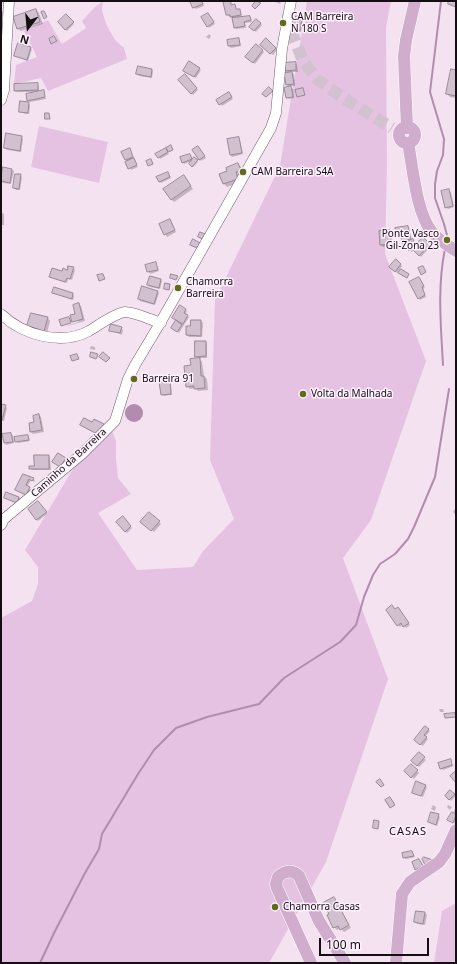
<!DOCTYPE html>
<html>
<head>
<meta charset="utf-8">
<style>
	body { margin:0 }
	#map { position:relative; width:457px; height:964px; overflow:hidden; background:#f4e2f1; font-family:"Noto Sans",sans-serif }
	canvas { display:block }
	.frame { position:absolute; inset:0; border:2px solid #140e13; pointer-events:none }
	.north { position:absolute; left:8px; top:8px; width:40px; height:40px; -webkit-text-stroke:3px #fff0fd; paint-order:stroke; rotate:196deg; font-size:11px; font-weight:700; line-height:16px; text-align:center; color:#140e13 }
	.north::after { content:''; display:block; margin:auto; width:14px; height:18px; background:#140e13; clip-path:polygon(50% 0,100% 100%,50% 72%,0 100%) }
	.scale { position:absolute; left:319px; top:938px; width:110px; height:18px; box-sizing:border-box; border:2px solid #140e13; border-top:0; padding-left:5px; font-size:12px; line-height:14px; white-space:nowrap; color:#140e13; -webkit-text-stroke:3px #fff0fd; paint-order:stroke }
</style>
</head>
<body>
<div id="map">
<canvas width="457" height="964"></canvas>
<div class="frame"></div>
<div class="north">N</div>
<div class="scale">100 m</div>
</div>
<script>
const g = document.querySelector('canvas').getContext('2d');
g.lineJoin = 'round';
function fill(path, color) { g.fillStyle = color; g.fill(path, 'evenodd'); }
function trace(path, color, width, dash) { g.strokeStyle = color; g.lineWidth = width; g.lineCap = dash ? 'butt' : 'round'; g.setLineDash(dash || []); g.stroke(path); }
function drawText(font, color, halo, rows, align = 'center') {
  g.font = font + ' "Noto Sans",sans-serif'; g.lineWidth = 3; g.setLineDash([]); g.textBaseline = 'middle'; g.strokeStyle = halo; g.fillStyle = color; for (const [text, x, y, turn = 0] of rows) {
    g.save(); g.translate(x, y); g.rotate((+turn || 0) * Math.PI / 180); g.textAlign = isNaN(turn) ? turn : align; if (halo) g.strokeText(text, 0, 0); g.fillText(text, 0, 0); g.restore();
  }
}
fill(new Path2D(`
	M103 1 102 10 106 24 115 40 124 48 127 59 48 91 41 78 14 84 16 65 37 57 24 31 48 20 62 44 86 28 82 21 95 7Z
	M307 1H391L386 27 387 165 385 254 426 361 371 520 343 558 388 679 326 862 269 963H1V618L32 601 38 584V567L25 550 74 467 111 428 116 441V459L118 478 131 494 98 513 137 570 193 567 203 551 234 519 210 460 215 300 280 166Z
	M39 126 108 142 99 183 31 167Z
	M456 903V963H434L442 911Z`), '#e6c2e2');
fill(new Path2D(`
	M125 413a9 9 0 1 1 18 0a9 9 0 1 1-18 0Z`), '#b28cae');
fill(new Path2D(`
	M193 1H202L204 6 196 9 194 7Z
	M274 1H281L280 4Z
	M230 2 232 6 235 5 236 7 237 10H239L241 12 242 18 249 17 251 18 252 22 245 23 246 28 236 29 235 28 233 18 227 15Z
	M1 10 4 12 2 18H1Z
	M36 10 39 13 43 24 21 31 18 29Z
	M66 16 74 24 67 31 59 22Z
	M210 16 215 24 209 28 208 26Z
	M301 18 303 20 301 32 297 31 295 30Z
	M256 20 262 25 256 32 250 27Z
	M209 34 211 36 209 39 206 37Z
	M238 39 240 41 241 46 231 48 229 46 228 41Z
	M266 40 277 50 273 55 261 45Z
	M256 45 264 52 255 64 247 57Z
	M30 48 32 49 28 61 15 56Z
	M295 63 297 65 298 72H291L294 74 295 86H290L293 89 294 98 288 99 287 98 290 88 287 85V73L285 71Z
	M199 69 201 70 196 78 186 72Z
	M152 70 153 71 152 78 139 76 137 74Z
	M456 71V98L450 97 447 94Z
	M185 76 198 90 193 95 180 80Z
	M37 84 39 86V92L43 91 46 99 30 102 28 100 34 92H17L15 91Z
	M231 95 233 99 222 106 218 100Z
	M28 103 30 105 29 114 22 113 20 112Z
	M21 137 23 139 21 152 7 150 5 148Z
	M238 138 240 140 243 154 232 157 231 155Z
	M200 149 206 158 201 161 193 150Z
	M130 150 138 167 131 170 126 160Z
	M168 152 169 154 160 159 157 154Z
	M189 155 193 161 194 159 198 162 193 167 190 164 192 161 184 164 183 162Z
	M238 164 241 167 243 173 238 175 241 182 227 187 224 184 228 172Z
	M4 168 12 170 14 171 11 184 3 183 2 181Z
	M168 173 171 178 161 183 160 182Z
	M20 175 22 177 20 190H16L14 188Z
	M186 179 193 189 174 202 171 199Z
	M449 190 451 192 454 207 448 209 446 207Z
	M1 212 4 214V225H1Z
	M170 220 176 232 167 237 160 224Z
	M389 231 391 233 393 246 383 247 381 245 380 232Z
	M424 239 431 246 421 257 414 249 412 252 405 246 406 244 404 242 412 240 416 246Z
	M396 261 402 266 397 273 391 267Z
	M155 264 159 271 150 274 146 266Z
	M73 268 75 270 72 280 68 279 67 283 50 277Z
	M419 278 425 288 423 289 426 297 420 300 419 298Z
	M161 280 162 281 160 289 150 287 148 285Z
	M157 291 159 293 155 305 140 301 139 299Z
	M53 292 73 294 74 296 73 300 55 294Z
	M79 304 81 306 85 321 64 327 78 322V320L62 324 69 318 72 321 76 315Z
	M180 306 187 311 185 315 189 317 179 333 172 328 177 320Z
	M48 318 50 321 47 333 31 329 29 326Z
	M201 321 203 323 202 337H189L187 335 191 327Z
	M121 328 123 330 122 335 110 330Z
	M205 342 207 343V358H198L196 356Z
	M91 346 95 347V350L90 349Z
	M199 359 202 362 204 376 207 379 208 390 198 391 195 388 190 389 187 386 192 366Z
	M170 382 171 384 172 395 163 396 162 394Z
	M1 405 7 408 4 421H1Z
	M39 415 41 417 44 432 33 434 31 432 30 424 36 422Z
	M11 434 13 436 14 443 6 445 5 443Z
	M28 436 30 441 18 443 16 441Z
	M49 456 50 458 51 470H32L30 468 35 467Z
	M24 475 35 480 34 482 31 480 27 487 31 490 28 496 16 490Z
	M19 497 21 499 19 504 5 498Z
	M40 504 47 514 38 521 36 519Z
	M456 507V515L453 512Z
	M149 513 161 524 154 532 142 522Z
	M123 518 132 528 127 533 118 522Z
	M395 610H399L410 625 406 628 403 624 400 627 398 625Z
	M439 709H443L444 712H440Z
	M425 727 430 731 425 737 428 739 423 746 417 742Z
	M419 754 426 760 419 767 412 761Z
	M450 761 454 766 443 770 441 768Z
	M411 765 419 773 414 779 405 771Z
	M425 786 427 787 423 797 413 792Z
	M450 791 456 796 451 801 446 796Z
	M433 805 436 807 435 811 431 809Z
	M448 805 452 807 450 810 447 807Z
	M456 807V821L455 824 449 820Z
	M438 815 440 817 437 826 429 822Z
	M412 852 415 857 406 859 404 858Z
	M333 898 351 928 344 932 340 928 337 930 334 927 330 914Z
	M417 912 425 913 427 915 425 925 417 924 415 922Z`), '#0003');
trace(new Path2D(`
	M441 1 430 92 444 139 443 155 437 171 435 184V198L444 224 448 239
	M443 365C441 327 437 287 445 249
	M40 963 54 933 85 873 99 849 102 834 138 774 154 750 176 728 207 717 259 704 284 678 340 642 356 625 364 597 373 575 380 564 395 554 408 539 414 527 435 477 449 389`), '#b28cae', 2);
const building = new Path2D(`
	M190 1H201L203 4 193 8Z
	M231 1V5L235 4 236 9H240L241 15 230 17V15H226L223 2Z
	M256 1 261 3 255 9 252 6Z
	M449 1H456V7L448 4Z
	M36 9 40 22 17 29 13 17Z
	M44 11 47 17 44 19 41 12Z
	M208 13 214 22 207 27 201 17Z
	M66 14 74 22 65 30 58 22Z
	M250 16 251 20 244 22 245 26 234 28 232 18Z
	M296 16 302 17 300 31 294 30Z
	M256 19 261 23 254 31 249 27Z
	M54 36 57 41 51 44 49 39Z
	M239 38 240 45 228 46 227 40Z
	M266 38 276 48 270 54 260 45Z
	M18 43 31 47 27 60 14 56Z
	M256 44 263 50 253 63 245 57Z
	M189 61 200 68 194 77 183 71Z
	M296 62V70L284 71 283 63Z
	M138 66 152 69 151 77 136 74Z
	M451 69 456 70V96L446 94Z
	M292 72 294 84 286 85 284 73Z
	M185 74 197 88 191 94 178 80Z
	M38 83V90L14 91V84Z
	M291 86 293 97 286 98 284 88Z
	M269 87 273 91 266 97 262 94Z
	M303 88 305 95 297 97 295 90Z
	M44 90 45 97 27 101 26 94Z
	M229 92 232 97 219 105 216 100Z
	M20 101 29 102 28 113 19 112Z
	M45 113H49L50 119H45Z
	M6 133 22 136 20 151 4 148Z
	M239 137 242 153 230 155 227 139Z
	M171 145 173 150 168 152 166 148Z
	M198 146 205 156 199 160 192 150Z
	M130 148 133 157 125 160 121 152Z
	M166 148 168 152 158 158 155 154Z
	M190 154 192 159 182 163 180 157Z
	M194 157 198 160 192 167 189 164Z
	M134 158 137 165 128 169 125 162Z
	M151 159 153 164 148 166 146 161Z
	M238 163 241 170 236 172 238 179 223 184 219 174 227 171 226 168Z
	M3 167 12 169 10 183 1 181Z
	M168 172 170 177 159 182 156 177Z
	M15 174H21L19 189 13 188Z
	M184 175 191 186 171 200 163 189Z
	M449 189 453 206 445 208 441 191Z
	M170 219 175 230 164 235 159 224Z
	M408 226 411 239 402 241 400 233H396L395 228Z
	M390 230 391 244 380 245 379 231Z
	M200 232 208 235 205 240 198 237Z
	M423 237 430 244 419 256 412 249Z
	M193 239 200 243 197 248 190 245Z
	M413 239 415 244 409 251 402 244Z
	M396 259 401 264 395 272 389 267Z
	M156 262 158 270 147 272 145 265Z
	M68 266 74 267 70 279 67 278 65 282 49 277 52 268 62 271 63 268 67 270Z
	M423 266 426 272 421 275 418 268Z
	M401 269 409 274 407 278 398 273Z
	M103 274 105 279 99 281 97 275Z
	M171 274 178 276 176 280 170 278Z
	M150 276 161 279 159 288 147 285Z
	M419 277 424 286 422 287 425 295 418 299 409 282Z
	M165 283 170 284 169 290 164 289Z
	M142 286 158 291 154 304 138 299Z
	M54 287 73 293 72 299 52 293Z
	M79 303 83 319 72 322 70 315 75 314 73 305Z
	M180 305 186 309 184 313 188 315 183 324 172 318Z
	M31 313 48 317 44 331 27 326Z
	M69 317 71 323 61 326 59 320Z
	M176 320 182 325 177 332 171 328Z
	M191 320H201V336L186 335V326H190Z
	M111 324 122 327 120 333 109 331Z
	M195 341H206V356L195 357Z
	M91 352 98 354 96 359 90 357Z
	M103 352 110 358 106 362 99 357Z
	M77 354 79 359 72 361 70 356Z
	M200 358 201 376H204L205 388 194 389V386L186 387 184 366 191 365 190 359Z
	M170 381 171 394 161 395 159 382Z
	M1 404 6 405 2 420H1Z
	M39 414 42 430 30 432 29 423 34 422 33 416Z
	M84 418 92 422 94 419 104 424 101 431 99 430 97 434 80 425Z
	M11 433 13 442 4 443 2 434Z
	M28 435 29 440 15 442 14 437Z
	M58 453 66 458 60 467 52 462Z
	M34 455H49V469H29V466H34Z
	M23 474 34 478 32 481 29 479 26 485 30 487 26 495 15 490Z
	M6 492 19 497 17 503 4 498Z
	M38 501 47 512 36 520 28 509Z
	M149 512 160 521 151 531 140 522Z
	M123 516 131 526 125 532 116 522Z
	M392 605 395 609 398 607 409 623 403 627 401 623 397 626 386 610Z
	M455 713 456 717 445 718 444 714Z
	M425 726 429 729 424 735 427 737 420 745 414 740Z
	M419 752 425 757 417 766 411 761Z
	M451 759 452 765 440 769 438 763Z
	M411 764 418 770 411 778 404 771Z
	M455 772 456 774V783L450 776Z
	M380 779 384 785 381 787 376 782Z
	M416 781 426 785 421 796 412 793Z
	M450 790 455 794 449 800 445 796Z
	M390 797 395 805 390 808 385 800Z
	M431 812 439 814 436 825 428 822Z
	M452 812 456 815 453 823 447 820Z
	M374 820 379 821 378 829 373 828Z
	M412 851 414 856 403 858 402 853Z
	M424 857 433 860 425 865 422 859Z
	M419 859 423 866 415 870 412 862Z
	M334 897 349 925 340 930 338 926 333 928 327 915 329 914 323 903Z
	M416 911 425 912 423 924 414 922Z`);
fill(building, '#d1c0cf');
trace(building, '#9a8998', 1);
trace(new Path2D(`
	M288 13 289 25 303 61 318 80 345 99 392 128`), '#d2c2d0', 12, [12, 6]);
const minor = new Path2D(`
	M1 100 4 90 9 1
	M1 314C23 335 61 346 89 331 99 325 115 313 125 312 135 312 151 320 161 323
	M1 525 4 519 82 454 115 421 128 379 135 365 159 325 271 128 276 113 282 49 291 1`);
const major = new Path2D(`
	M399 135a8 8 0 1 1 16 0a8 8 0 1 1-16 0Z
	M407 128 404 56 406 40 415 1
	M408 143C413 167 416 213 432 232 438 240 448 245 456 251
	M311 963 277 888 276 884 278 877C285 870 293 870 299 876L319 921 345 963
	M396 963 402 894 410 882 439 862 445 854 456 830`);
trace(minor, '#6f5f6d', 11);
trace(major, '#fff', 13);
trace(minor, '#fff', 10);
trace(major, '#d0accd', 12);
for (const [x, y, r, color] of [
	[283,23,4,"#5d6d18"],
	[243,172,4,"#5d6d18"],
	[447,240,4,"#5d6d18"],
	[178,288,4,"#5d6d18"],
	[134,379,4,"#5d6d18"],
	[303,394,4,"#5d6d18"],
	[275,907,4,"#5d6d18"]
]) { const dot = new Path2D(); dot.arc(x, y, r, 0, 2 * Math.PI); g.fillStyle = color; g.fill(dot); trace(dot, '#fff0fd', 1.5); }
drawText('10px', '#140e13', '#fff0fd', [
	["CAM Barreira",291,17],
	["N 180 S",291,29],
	["CAM Barreira S4A",251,172],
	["Ponte Vasco",439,234,"right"],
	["Gil-Zona 23",439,246,"right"],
	["Chamorra",186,282],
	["Barreira",186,294],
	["Barreira 91",142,379],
	["Volta da Malhada",311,394],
	["Chamorra Casas",283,907]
], 'left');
drawText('10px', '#140e13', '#fff0fd', [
	["Caminho da Barreira",69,463,-42]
]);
g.letterSpacing = '1px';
drawText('11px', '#140e13', '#fff0fd', [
	["CASAS",408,832]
]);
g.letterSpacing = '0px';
</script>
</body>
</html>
